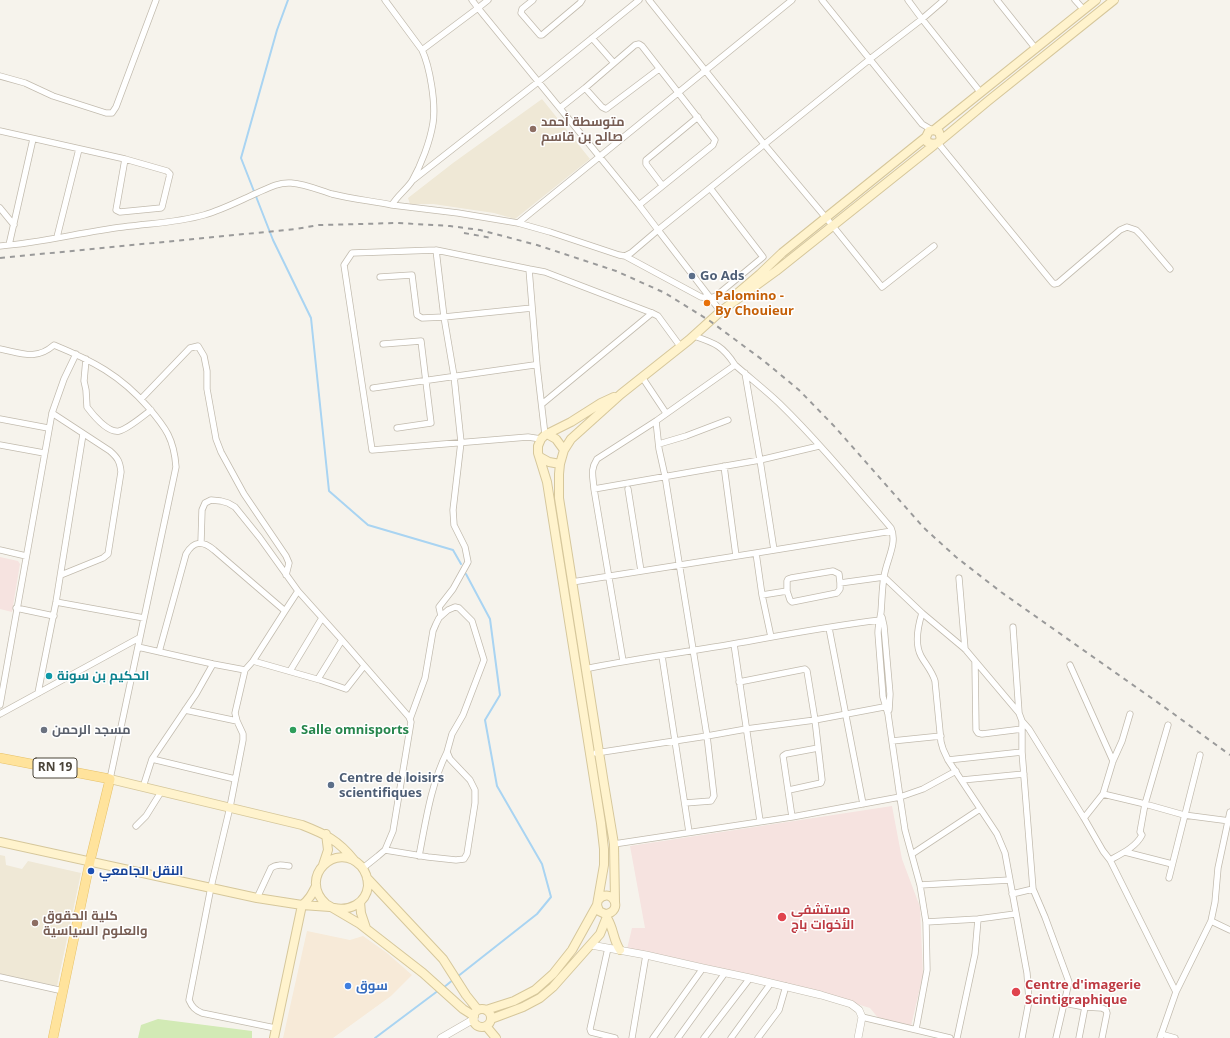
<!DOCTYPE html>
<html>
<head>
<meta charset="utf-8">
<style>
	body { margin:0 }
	canvas { display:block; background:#f6f3ec }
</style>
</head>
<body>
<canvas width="1230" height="1038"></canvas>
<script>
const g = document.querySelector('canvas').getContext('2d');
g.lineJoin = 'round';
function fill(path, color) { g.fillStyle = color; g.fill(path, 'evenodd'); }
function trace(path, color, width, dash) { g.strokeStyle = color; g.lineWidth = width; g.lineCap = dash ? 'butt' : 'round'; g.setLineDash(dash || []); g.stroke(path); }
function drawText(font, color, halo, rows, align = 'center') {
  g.font = font + ' "Open Sans",Cairo,sans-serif'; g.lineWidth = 3; g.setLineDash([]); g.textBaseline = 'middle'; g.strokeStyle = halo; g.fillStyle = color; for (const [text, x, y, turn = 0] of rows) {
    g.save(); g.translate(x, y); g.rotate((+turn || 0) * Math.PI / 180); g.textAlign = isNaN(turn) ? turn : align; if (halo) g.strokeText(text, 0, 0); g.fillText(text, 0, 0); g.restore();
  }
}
fill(new Path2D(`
	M307 931 350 940 363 936 387 953 412 975 391 996 333 1038H283Z`), '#f7ead8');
fill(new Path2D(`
	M542 99 590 159 515 219 494 213 433 204H410L408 198 453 163Z
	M0 855 5 856 6 865 22 869 28 861 81 873 57 986 0 974Z`), '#efe8d6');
fill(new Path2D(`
	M0 557 18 561 20 564 12 612 0 609Z
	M892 806 902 859 920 907 923 975 911 1026 879 1019 870 1008 796 986 689 961 627 949 632 928H645L630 846Z`), '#f6e3e0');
fill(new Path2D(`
	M158 1019 252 1031V1038H138L141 1025Z`), '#d2eab5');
trace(new Path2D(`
	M288 0 277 30 241 158 273 240 311 318 329 491 368 525 453 550 461 564
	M457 977 537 914 551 897 542 864 497 786 485 720 500 695 490 619 466 574
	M443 988 454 979
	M375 1038 439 990`), '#a9d4f2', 2);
const minor = new Path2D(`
	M385 0 422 50C430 67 436 104 433 123 430 142 421 165 412 181 406 190 397 196 392 205L458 213 518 223 550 232 619 255 625 256 631 253 658 230 718 308
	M488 0 478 8 639 205 658 230 870 59 922 19 981 93
	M533 0 522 9 521 13 540 35H542L580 3 582 0
	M649 0 764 144 832 225 882 287 934 246
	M822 0 922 124 932 130
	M908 0 922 19 944 0
	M997 0 1036 49
	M1075 0 1084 10
	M592 38 614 63
	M422 50 478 8 472 0
	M0 76 25 83 53 96 106 113H112L116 107 156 0
	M585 88 602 107 606 109 659 69
	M560 108 585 88 635 45 639 44 642 46 715 140 713 145 639 205
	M0 131 125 159 167 171 170 174 162 207 161 208 120 212 116 210 125 159
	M938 143 1052 282 1054 284 1058 283 1120 230 1127 227 1136 230 1141 235 1170 269
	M413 180 538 82 639 0
	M662 185 646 164V160L698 117
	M0 208 14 225
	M518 223 792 0
	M57 237 79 149
	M9 245 33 139
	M0 246C41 243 82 232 123 227 151 223 176 223 204 215 222 210 239 201 257 193 268 188 279 182 291 183 305 184 319 190 332 194 352 199 372 201 392 205
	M436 250 529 269
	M625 256 701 297 710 298 716 296 763 257 710 188
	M380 277 412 275 417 315 422 318 444 317 532 308
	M694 336C715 343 723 346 735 365
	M383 344 421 341 431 423 397 428
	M0 349C21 353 36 361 54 345 93 361 120 375 148 407 166 428 174 439 176 467L110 779
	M86 359 84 381 86 390 87 407C93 415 108 433 119 431 128 429 143 416 151 410
	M745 373 760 460 774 550
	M642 377 666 413
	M373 388 534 365 537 366
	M141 399 190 348 198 346 204 356 207 371V389L216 439 221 452 244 494 286 556 289 563 286 575
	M542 404 652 313
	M52 413 110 451C118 458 120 462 121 472L108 554 103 558 61 575
	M0 419 48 428
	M656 421 659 449 665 476 707 736 714 796 711 801 685 803
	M545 435 537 366 529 269 545 272 652 313 658 316 680 346
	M659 444 686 436 728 420
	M0 445 44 453
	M724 466 736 556
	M594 489 760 460 819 446
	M628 489 641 571
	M201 542 202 510 205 503 211 500 221 501 228 503 235 507 260 538 298 591
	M0 550 26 556
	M756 553 762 595 771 637
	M959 578 965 649
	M572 582 756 553 892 531
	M787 591V581L788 579 791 578 833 571 839 574 840 583
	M762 595 787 591 790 600 792 602 837 593 840 589V583L884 577 922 613 965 649 1019 713 1022 721V752L1033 889 1045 917 1069 982 1056 1038
	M56 602 144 618
	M16 608 54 616
	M922 613C918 626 914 643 921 656 926 665 932 671 935 681L941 742 943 749 948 760 997 834 1005 853 1027 973 1029 1001 1022 1038
	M441 616 439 607 453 589 468 562 465 547 454 525 453 510 461 442 454 376 444 317 436 250 352 253 344 265 372 450 528 437 541 439
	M882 617 884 626 890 694 889 710
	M1013 627 1019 713
	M829 628 863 804
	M734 644 760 821
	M138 647 213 664 245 670
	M159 652 186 554C194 540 203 541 214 550L285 611
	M662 656 689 832
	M253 661 320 680 346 689 364 666
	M623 661 594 489C593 476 590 470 597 459L656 421 735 365C750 378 765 390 779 403 819 442 855 486 891 528 898 543 886 561 884 577 882 588 882 600 881 612 880 619 878 626 878 633L883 697 888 714 900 797 905 830 920 885 926 922 927 970 916 1029
	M975 662 976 730 978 733 982 734 1022 729
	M1070 665 1113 761
	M585 669C632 659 680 653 727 645 778 636 829 626 881 620
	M290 671 322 618
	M318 679 342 640
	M739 682 805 669 807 671 815 720 822 780 821 783 789 790
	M38 693 56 602 83 434
	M0 705 52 413 64 379 76 354
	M185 710 237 721
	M0 714 139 638
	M1022 721 1029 729 1084 818 1103 851 1110 860 1176 992
	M892 741 941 736
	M596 753 707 736 746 729 815 720 889 706
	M152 759 235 779
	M948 760 1022 752
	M962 780 1024 774
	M143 787 152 759 196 694 213 664
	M1103 794 1145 804 1184 815 1230 821
	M792 817 783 756 786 754 818 748
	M1084 818 1103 794 1113 761 1122 741 1130 714
	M136 826 146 816 161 792
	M614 844 792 817 900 797 923 789 956 771
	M385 850 428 857 456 860 464 859 467 854 475 803V790L470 780 450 759 447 752 452 734 463 715 484 660 472 621 459 608 455 607 448 610 439 618 436 624 433 631 425 678 410 719
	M1125 852 1172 864
	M912 854 980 809
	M419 856C426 820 431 784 447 752
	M1110 860C1121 854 1136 847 1142 835L1140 832 1145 804 1168 725
	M1169 878 1200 755
	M920 885 1010 880
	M1012 894 1033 889
	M257 898 271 868C276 864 282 865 289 866
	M1211 921 1215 902 1218 868 1230 812
	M926 922 978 919 1015 914
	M608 948 590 1029 591 1032 615 1038
	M0 977 63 991
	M1064 1003 1085 1007 1102 1008 1106 1010 1107 1013 1102 1038
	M862 1017 950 1038
	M275 1028 202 1013C195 1010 192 1007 189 1000L211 887 230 807 243 740V734L237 721 235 713 245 670 253 661 285 611 298 591 342 640 409 717 411 722 393 831 385 850 378 856 363 868
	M1161 1034 1175 1038
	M632 1038 646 955
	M653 1038 703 968
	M678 1038 725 973
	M704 1038 750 978
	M731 1038 771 983
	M758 1038 779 1010 786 986
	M957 1038 975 954 978 919
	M1079 1038 1085 1007
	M1160 1038 1176 992 1211 921 1230 930`);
const tertiary = new Path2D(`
	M591 945 646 955 703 968 750 978 821 995 851 1004 859 1010 862 1017 858 1038
	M441 1038 474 1019`);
const secondary = new Path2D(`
	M934 130 939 132 941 139 938 143 932 144 927 142 926 137 929 131 934 130 1096 0
	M940 141 988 101 1114 0
	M733 297 760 274 782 253 926 137
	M547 434 556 439 564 450
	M540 457 549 462 560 464
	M110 779 302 825C325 834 338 840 354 860
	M0 842 257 898 302 905 330 907
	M323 865 328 850 326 834
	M367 878 443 959 466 995 478 1010
	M598 900C612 885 625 912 605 914L599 911 597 905 604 865V849L601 823 547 482 538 453V446L541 439 545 435 571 422 601 403 614 397
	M360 902 361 913 366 928
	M615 902 614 844 604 784 559 498V474L560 464 564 450 571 439 621 394 689 340 721 311 776 271 934 145
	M334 908C349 911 366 904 368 886 368 879 366 872 361 866 337 840 297 877 326 904L360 924 423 973 463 1009 474 1016
	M607 918C614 929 613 940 620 950
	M473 1018a9 9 0 1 1 18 0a9 9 0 1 1-18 0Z
	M486 1010 514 1001 535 990 553 974 572 950 597 905
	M491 1019 523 1007 540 998 553 987 600 934 608 914
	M486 1026 496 1038
	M274 1038 302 905C309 900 312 894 316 886`);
const primary = new Path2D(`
	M0 758 110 779 90 861 53 1038`);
trace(minor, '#c2bbae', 7);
trace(tertiary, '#c2bbae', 8);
trace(secondary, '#d6c79b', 10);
trace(primary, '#e6c16a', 10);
trace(minor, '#fff', 5.5);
trace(tertiary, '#fff', 7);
trace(secondary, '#fff3cd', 8);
trace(primary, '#ffe39c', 9);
trace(new Path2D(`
	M464 233 492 238
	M0 258 296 229 319 225 398 223 450 226 480 230 537 245 616 271 665 293 710 321 764 361 799 390 835 427 924 528 956 557 1001 592 1167 709 1230 755`), '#9a9a9a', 2, [5, 5]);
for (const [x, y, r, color] of [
	[533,129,4,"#8d6e63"],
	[692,276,4,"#5c6f8a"],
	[707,303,4,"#e8710a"],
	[49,676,4,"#0f9aa8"],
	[44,730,4,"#6b7280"],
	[293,730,4,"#2e9e5b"],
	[331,785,4,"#5c6f8a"],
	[91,871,4,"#1a4fb4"],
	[782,917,5,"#e0444e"],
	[35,923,4,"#8d6e63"],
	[348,986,4,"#3f7fe0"],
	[1016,992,5,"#e0444e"]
]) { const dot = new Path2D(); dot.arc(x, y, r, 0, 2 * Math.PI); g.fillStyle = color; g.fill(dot); trace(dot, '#fff', 1.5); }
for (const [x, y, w] of [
	[55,768,44]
]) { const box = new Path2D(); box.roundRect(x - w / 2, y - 10, w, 20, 3); g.fillStyle = '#fff'; g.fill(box); trace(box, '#4b4439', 1); }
drawText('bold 12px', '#4b4439', null, [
	["RN 19",55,768]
]);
drawText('bold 13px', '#785e54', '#fff', [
	["متوسطة أحمد",541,122],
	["صالح بن قاسم",541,137],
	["كلية الحقوق",43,916],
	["والعلوم السياسية",43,931]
], 'left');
drawText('bold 13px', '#4e5e75', '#fff', [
	["Go Ads",700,276],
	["Centre de loisirs",339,778],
	["scientifiques",339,793]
], 'left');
drawText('bold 13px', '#c56008', '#fff', [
	["Palomino -",715,296],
	["By Chouieur",715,311]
], 'left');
drawText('bold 13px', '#0d838f', '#fff', [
	["الحكيم بن سونة",57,676]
], 'left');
drawText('bold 13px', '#5b616d', '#fff', [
	["مسجد الرحمن",52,730]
], 'left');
drawText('bold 13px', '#27864d', '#fff', [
	["Salle omnisports",301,730]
], 'left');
drawText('bold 13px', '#164399', '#fff', [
	["النقل الجامعي",99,871]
], 'left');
drawText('bold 13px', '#be3a42', '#fff', [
	["مستشفى",791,910],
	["الأخوات باج",791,925],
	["Centre d'imagerie",1025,985],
	["Scintigraphique",1025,1000]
], 'left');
drawText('bold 13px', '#366cbe', '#fff', [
	["سوق",356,986]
], 'left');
</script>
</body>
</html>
